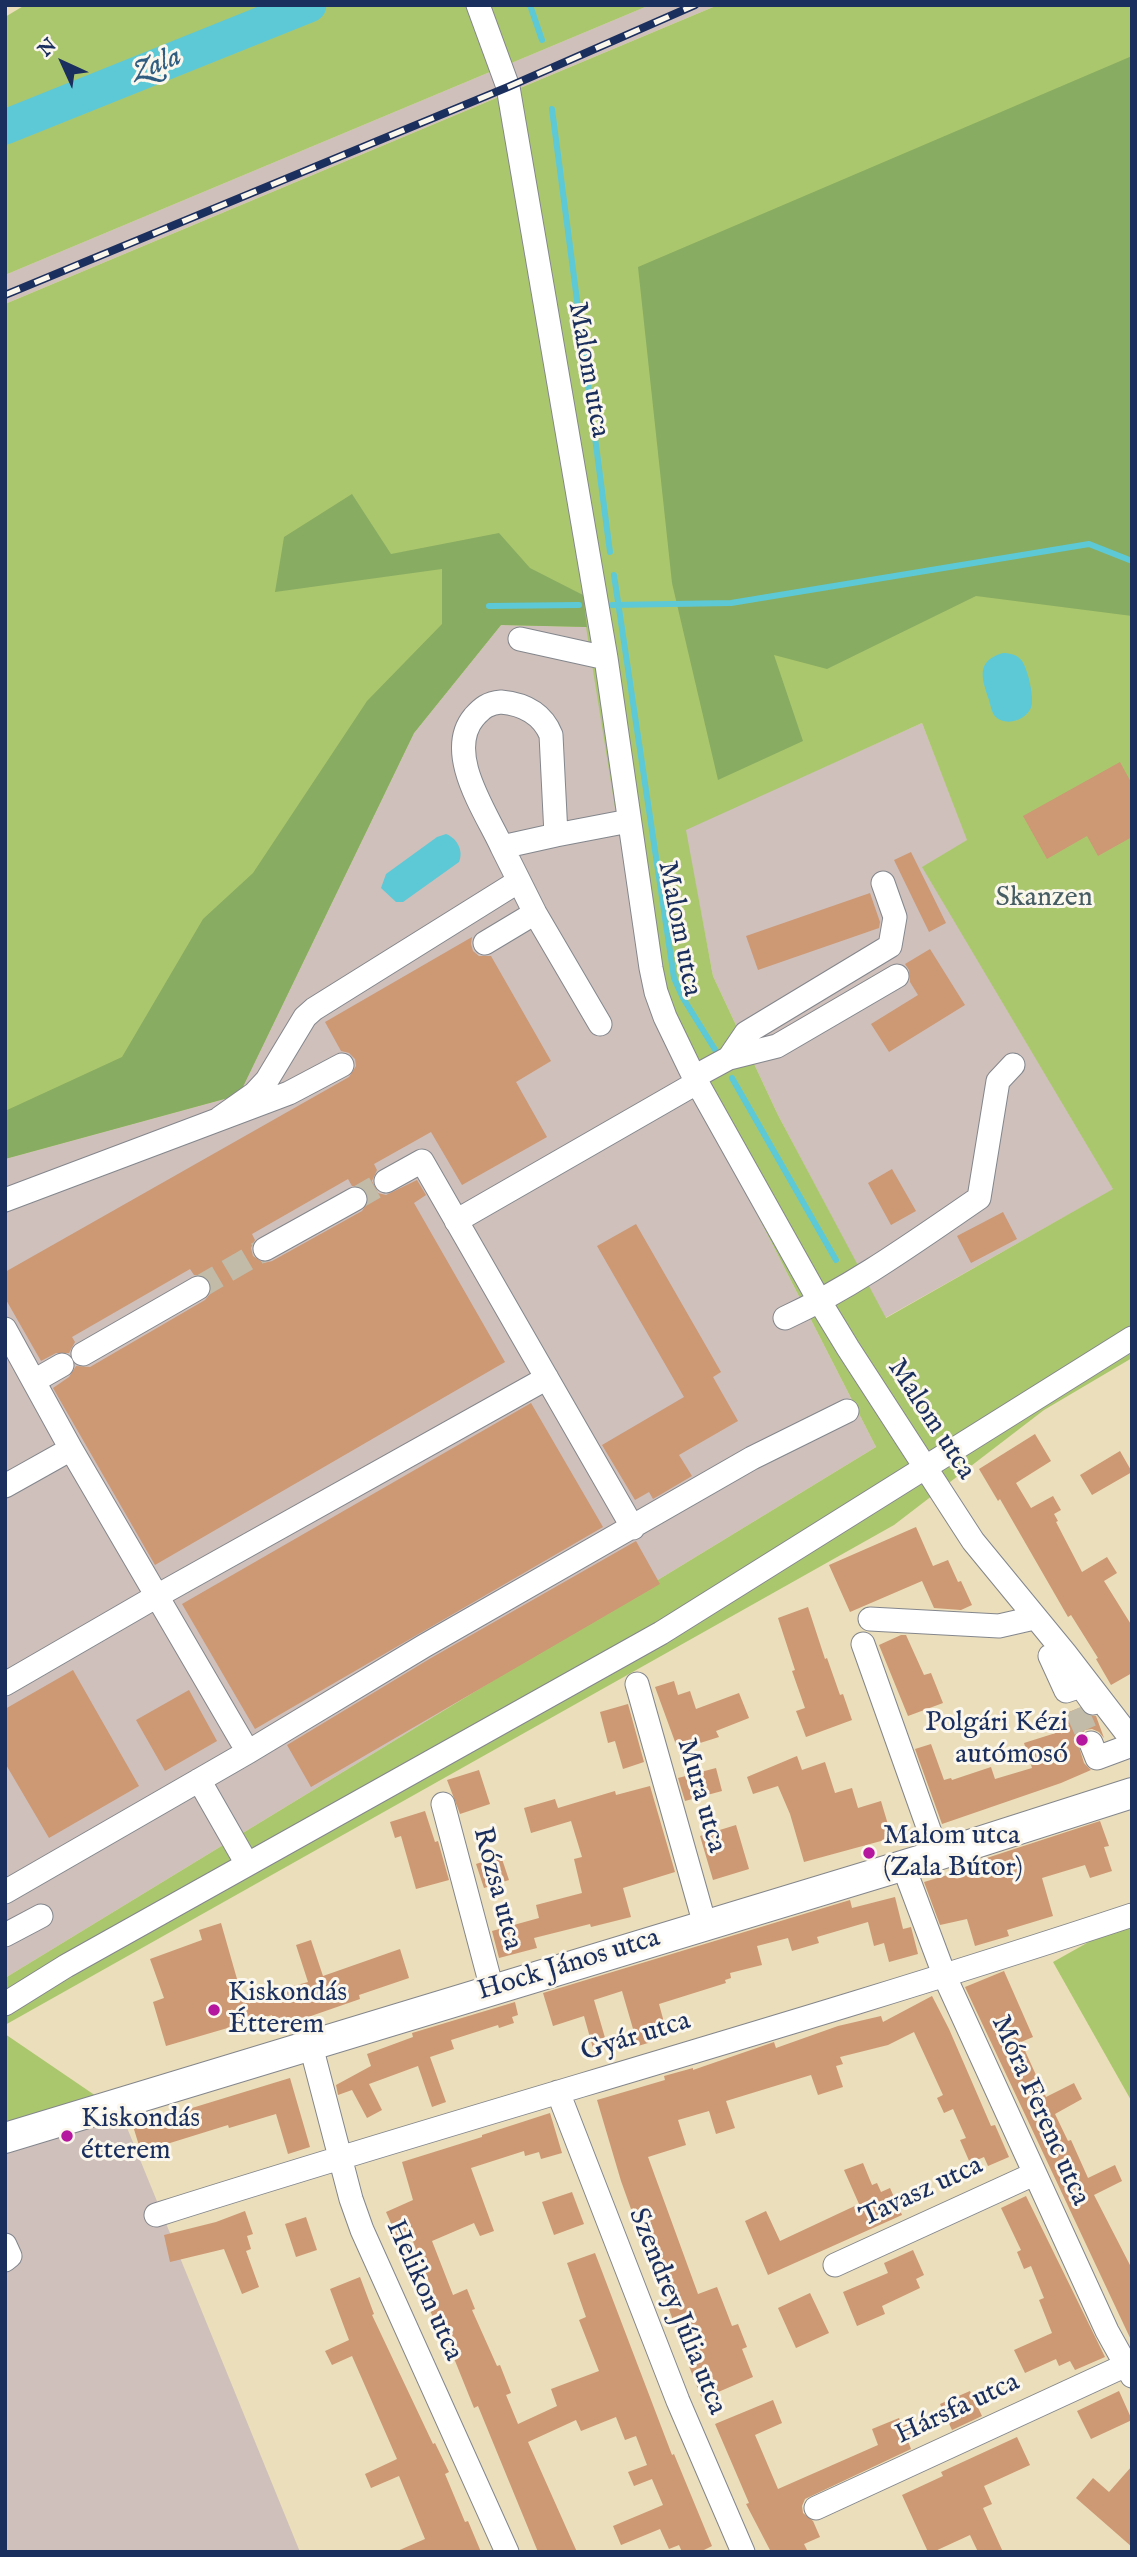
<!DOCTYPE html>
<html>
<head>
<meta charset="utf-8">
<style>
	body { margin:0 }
	#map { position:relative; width:1137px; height:2557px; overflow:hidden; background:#ebdeba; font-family:"IM FELL English",serif }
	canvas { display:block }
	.frame { position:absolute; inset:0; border:7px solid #1b2f5e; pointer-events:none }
	.north { position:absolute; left:28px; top:28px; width:70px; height:70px; -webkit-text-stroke:5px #fbf7ec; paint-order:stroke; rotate:315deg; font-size:19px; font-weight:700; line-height:28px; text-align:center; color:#1b2f5e }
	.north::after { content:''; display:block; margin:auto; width:24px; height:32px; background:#1b2f5e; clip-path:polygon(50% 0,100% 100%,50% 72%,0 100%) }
</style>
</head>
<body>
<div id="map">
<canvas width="1137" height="2557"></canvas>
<div class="frame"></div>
<div class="north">N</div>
</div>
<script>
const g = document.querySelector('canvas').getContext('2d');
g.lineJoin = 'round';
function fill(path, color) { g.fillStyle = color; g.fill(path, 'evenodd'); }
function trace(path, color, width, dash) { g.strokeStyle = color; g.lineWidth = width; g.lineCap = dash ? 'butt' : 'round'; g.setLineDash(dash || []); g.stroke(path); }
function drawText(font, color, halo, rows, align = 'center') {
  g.font = font + ' "IM FELL English",serif'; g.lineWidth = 6; g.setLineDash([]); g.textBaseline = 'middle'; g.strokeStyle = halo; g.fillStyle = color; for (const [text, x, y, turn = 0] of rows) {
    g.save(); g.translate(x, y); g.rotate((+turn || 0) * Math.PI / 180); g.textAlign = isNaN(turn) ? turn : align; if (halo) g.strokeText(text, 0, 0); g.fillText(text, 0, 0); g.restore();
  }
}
fill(new Path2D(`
	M650 5H718L5 304V275Z
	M501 625 587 627 645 995 876 1447 5 1978V1159L239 1095 414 733Z
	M922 723 968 840 923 867 1114 1189 885 1318 778 1115 713 976 685 829Z
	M121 2113 300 2552H5V2149Z`), '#cfc0bb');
fill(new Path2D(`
	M25 5H650L5 275V17Z
	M718 5H1132V1358L1044 1410 894 1525 5 2025V1978L876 1447 645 995 586 627 501 625 414 733 239 1095 5 1159V304ZM922 723 967 840 922 867 1113 1189 886 1318 778 1115 713 976 686 830Z
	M1132 1926V2102L1053 1962 1094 1939Z
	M5 2034 121 2113 5 2149Z`), '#abc76e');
fill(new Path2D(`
	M1132 56V616L976 596 827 669 774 655 803 741 718 780 672 583 638 267Z
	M352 494 391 554 499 533 530 568 583 595 587 627 501 625 414 733 239 1095 5 1159V1111L122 1057 203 919 253 873 367 701 442 624V569L275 592 284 537Z`), '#88ac61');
fill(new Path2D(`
	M1003 653C1010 653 1018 655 1022 661 1028 670 1033 693 1032 703 1031 719 1005 729 994 715 992 712 990 704 989 700 982 679 975 661 1003 653Z
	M446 834C457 838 464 851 459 862L403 902H396L381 888 386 874 437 837Z`), '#5dc9d6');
trace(new Path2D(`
	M530 5 542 40
	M552 109 610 552
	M614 575 674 978 683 998 719 1056
	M612 605 731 603 1089 544 1132 561
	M489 606 579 605
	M732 1078 836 1260`), '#5dc9d6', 6);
trace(new Path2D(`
	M5 127 309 5`), '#5dc9d6', 35);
fill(new Path2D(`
	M1120 762 1132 784V837L1098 856 1087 836 1047 859 1023 816Z
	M911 852 946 923 929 932 894 860Z
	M870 893 880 922 879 928 758 970 746 936Z
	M472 937 471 944 473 951 479 956H491L551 1061 516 1082 547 1137 462 1185 431 1132 374 1164 377 1170 372 1181 378 1193 386 1195 417 1180 426 1195 414 1203 505 1362 155 1565 53 1388 69 1377 76 1366 90 1367 205 1300 210 1294V1282L204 1276 194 1275 190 1269 72 1337 75 1342 69 1353H56L41 1361 5 1298V1272L349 1077 356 1066 355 1059 349 1053 341 1051 325 1022ZM348 1179 352 1186 362 1187 367 1193 369 1200 362 1211 272 1261 264 1263 253 1256 251 1248 255 1240 252 1234Z
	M930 949 965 1005 889 1052 871 1024 918 995 910 982 909 970 905 964Z
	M892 1169 916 1211 891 1225 868 1183Z
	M1003 1212 1017 1239 971 1263 957 1236Z
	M636 1224 721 1372 713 1377 738 1421 679 1455 692 1476 653 1499 649 1492 635 1500 602 1445 684 1397 597 1246Z
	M531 1403 603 1527 255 1729 182 1604Z
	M1035 1434 1051 1461 1016 1483 1031 1508 1053 1496 1061 1510 1054 1514 1058 1521 1056 1522 1082 1572 1107 1557 1117 1573 1104 1581 1132 1626V1673L1111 1685 1096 1659 1098 1658 1071 1615 1068 1617 1000 1499 998 1501 979 1469Z
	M1120 1451 1132 1472 1092 1495 1080 1475Z
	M916 1527 933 1566 948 1560 958 1582 961 1581 972 1605 961 1610 934 1608 922 1581 850 1612 829 1565Z
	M636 1541 660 1584 311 1787 287 1745 431 1658Z
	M808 1607 825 1659 827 1658 840 1695 843 1694 852 1720 806 1737 796 1711 805 1708 792 1671 795 1670 778 1618Z
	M901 1635H906L924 1675 931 1673 943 1703 908 1716 879 1645Z
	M73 1670 139 1786 49 1838 5 1763V1709Z
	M674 1681 678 1695 690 1691 696 1709 739 1693 749 1718 716 1731 719 1737 678 1750 655 1687Z
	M189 1690 217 1741 165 1771 136 1720Z
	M628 1704 644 1762 623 1769 615 1741 608 1743 600 1712Z
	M1079 1708 1087 1715 1096 1716 1104 1738 1099 1732 1092 1729 1085 1730 1077 1740 1084 1763 1091 1770 1061 1783 942 1824 915 1749 931 1744 944 1780 951 1778 952 1780 991 1767 995 1779 1032 1768 1024 1743 1062 1731 1056 1717Z
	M797 1756 802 1770 825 1762 835 1793 852 1788 858 1808 881 1801 892 1838 804 1862 790 1814 778 1786 753 1794 747 1777Z
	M716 1768 722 1791 685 1801 678 1778Z
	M479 1770 490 1804 460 1814 447 1780Z
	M650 1786 675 1872 623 1888 631 1917 591 1927 590 1924 534 1938 537 1948 499 1958 492 1931 539 1918 536 1905 582 1893 574 1859 582 1857 571 1821 531 1833 524 1808 555 1799 558 1808 615 1791 616 1795Z
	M425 1811 435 1842 438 1841 449 1880 416 1889 401 1836 395 1838 390 1822Z
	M1100 1821 1109 1846 1104 1847 1112 1871 1090 1878 1085 1865 1042 1878 1053 1916 1007 1930 1009 1936 975 1946 967 1919 940 1925 924 1882 951 1874 950 1870Z
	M736 1825 749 1869 713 1880 700 1836Z
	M501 1856 509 1880 484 1888 476 1864Z
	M895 1897 903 1929 911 1927 918 1954 889 1962 884 1943 874 1946 868 1922 817 1937 819 1943 792 1951 788 1938 757 1946 762 1965 730 1973 731 1978 725 1980 726 1983 659 2004 668 2037 638 2046 622 1991 594 2000 608 2048 594 2052 584 2016 553 2026 543 1993 850 1900 852 1908Z
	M221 1923 243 2000 308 1982 296 1945 311 1940 323 1976 400 1949 409 1978 359 1995 360 1999 311 2016 275 2026 272 2015 166 2046 153 2002 164 1998 150 1959 202 1940 199 1930Z
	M1004 1971 1033 2037 1021 2042 1046 2097 1074 2083 1082 2099 1055 2114 1068 2141 1071 2140 1088 2178 1115 2165 1122 2181 1094 2195 1132 2269V2342L965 1987Z
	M932 1996 949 2029 991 2126 995 2125 1009 2157 988 2166 984 2157 970 2163 960 2140 966 2138 953 2109 944 2113 937 2098 943 2095 914 2032 888 2045 840 2057 843 2064 836 2066 843 2087 818 2095 811 2075 726 2101 735 2128 716 2134 709 2111 678 2120 686 2145 648 2157 698 2294 717 2287 732 2326 738 2324 747 2347 742 2349 753 2377 702 2399 681 2346H683L653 2268 634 2208 631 2209 621 2181 597 2100 665 2080 664 2076 693 2068V2070L774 2042 776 2048 838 2026 881 2016 883 2022Z
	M515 2002 518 2015 512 2017 514 2023 499 2028 498 2025 451 2040 454 2049 430 2057 446 2102 432 2107 418 2066 369 2084 382 2110 367 2118 352 2090 338 2095 336 2085 371 2066 367 2054 413 2037 412 2033Z
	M290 2078 310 2147 288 2154 276 2114 229 2128 228 2125 141 2152 133 2126Z
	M550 2113 562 2153 541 2159 539 2152 525 2156 524 2151 471 2168 494 2231 480 2236 474 2223 432 2241 453 2295 467 2289 475 2309 472 2310 497 2366 500 2365 511 2393 506 2395 518 2424 557 2406 551 2389 599 2371 579 2320 586 2317 567 2263 595 2253 672 2455 674 2454 712 2546 700 2552H682L679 2545 669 2549 660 2529 621 2545 613 2526 663 2505 652 2479 634 2486 628 2472 647 2465 636 2436 625 2440 616 2417 581 2431 576 2420 528 2442 577 2552H538L478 2406 474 2408 443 2331 440 2333 428 2306 437 2302 410 2234 398 2239 386 2212 413 2200 402 2162 482 2137V2135Z
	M863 2163 872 2185 877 2183 881 2192 890 2188 902 2215 768 2275 745 2221 766 2211 780 2241 859 2204 844 2170Z
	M572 2192 584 2224 554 2235 542 2202Z
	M1026 2196 1105 2357 1075 2370 1070 2361 1059 2366 1056 2359 1025 2373 1014 2350 1052 2333 1039 2300 1044 2298 1031 2266 1024 2269 1017 2252 1021 2250 1001 2208Z
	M245 2211 253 2234 247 2236 251 2249 246 2251 259 2287 242 2294 224 2249 170 2262 164 2235 216 2222Z
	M306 2217 317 2250 296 2257 285 2224Z
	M913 2250 924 2275 916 2279 920 2288 882 2306 885 2314 857 2326 843 2292 888 2273 884 2263Z
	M360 2277 374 2314 372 2315 433 2444 435 2443 449 2472 445 2474 465 2522 468 2521 481 2552H395L425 2539 399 2476 371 2488 365 2474 397 2459 352 2356 332 2365 325 2351 349 2340 330 2289Z
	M810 2293 829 2333 796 2348 778 2308Z
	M970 2391 982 2416 952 2430 940 2404Z
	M1119 2391 1132 2420 1091 2439 1077 2411Z
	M773 2400 782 2423 755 2435 778 2489 878 2445 872 2429 899 2418 903 2426 910 2423 916 2437 908 2441 911 2449 805 2499 802 2506 803 2513 813 2521 820 2537 804 2544 808 2552H771L746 2504 749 2503 715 2424Z
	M1017 2437 1030 2465 984 2486 992 2504 983 2508 1003 2552H978L970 2535 933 2552H928L902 2495 943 2476 941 2472Z
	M1132 2466V2547L1076 2498 1093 2478 1109 2492Z`), '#cd9874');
trace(new Path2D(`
	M355 1199 386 1181
	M198 1288 265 1249
	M1076 1709 1091 1743`), '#c1bba8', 23, [23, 11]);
const minor = new Path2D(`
	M478 5 508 87 606 658 651 968 656 992 665 1017 694 1077 820 1302 848 1348 973 1541 1065 1653 1132 1740
	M520 639 606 658
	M501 702C523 704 542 713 551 735L556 835 502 847C486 812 444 753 474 717 482 708 488 703 501 702Z
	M556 835 629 821
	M502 847 535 913 600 1024
	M485 943 535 913
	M729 1058 746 1033 890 946 895 917 883 883
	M694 1077 729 1058 777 1046 897 976
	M220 1118 254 1094 267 1080 305 1017 314 1009 519 881
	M386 1181 422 1161 633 1528
	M5 1200 289 1093 342 1065
	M456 1221 698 1082
	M265 1249 355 1199
	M785 1318C854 1286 916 1241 979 1198L998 1081 1013 1065
	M5 1329 71 1449 248 1752
	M83 1354 198 1288
	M34 1381 62 1365
	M5 1486 71 1449
	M870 1619 999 1626 1034 1618
	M863 1644 938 1855
	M1065 1653 1050 1656 1066 1691 1081 1686 1093 1703
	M5 1684 157 1596 547 1378
	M637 1684 705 1925
	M1091 1743 1097 1758 1132 1745
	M199 1780 247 1864
	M443 1804 492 1989
	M903 1865 945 1977 1107 2331 1132 2376
	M5 1892 248 1752 424 1646 752 1458 847 1411
	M5 1935 41 1916
	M5 2004 66 1966 661 1633 1132 1338
	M311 2046 351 2199 362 2230 507 2552
	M558 2092 678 2401 743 2552
	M156 2215C480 2112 809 2022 1132 1915
	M5 2245 10 2256 5 2260
	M835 2265 1034 2174
	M816 2508 1124 2366`);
const major = new Path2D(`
	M5 2138 938 1855 1132 1793`);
trace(minor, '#83868c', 25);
trace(major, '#83868c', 32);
trace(minor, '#fff', 23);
trace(major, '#fff', 30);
const rail = new Path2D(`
	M5 295 508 87 695 5`);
trace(rail, '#1b2f5e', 8);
trace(rail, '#fbf7ec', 5, [16]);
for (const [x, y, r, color] of [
	[1082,1740,7,"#b5179e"],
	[869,1853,7,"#b5179e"],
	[214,2010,7,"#b5179e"],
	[67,2136,7,"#b5179e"]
]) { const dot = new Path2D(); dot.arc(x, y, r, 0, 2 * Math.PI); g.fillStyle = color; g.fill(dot); trace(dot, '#fbf7ec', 2.5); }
drawText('28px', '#1b2f5e', '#fbf7ec', [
	["Malom utca",587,370,80],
	["Malom utca",678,929,79],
	["Malom utca",930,1420,57],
	["Mura utca",700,1796,74],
	["Rózsa utca",496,1889,75],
	["Hock János utca",569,1966,-17],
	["Gyár utca",636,2038,-17],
	["Móra Ferenc utca",1039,2111,66],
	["Tavasz utca",922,2193,-25],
	["Helikon utca",423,2291,66],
	["Szendrey Júlia utca",676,2312,68],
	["Hársfa utca",958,2410,-25]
]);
drawText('28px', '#465d63', '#fbf7ec', [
	["Skanzen",1044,899]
]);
drawText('28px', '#1b2f5e', '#fbf7ec', [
	["Polgári Kézi",1068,1724,"right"],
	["autómosó",1068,1756,"right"],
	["Malom utca",883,1837],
	["(Zala Bútor)",883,1869],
	["Kiskondás",228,1994],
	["Étterem",228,2026],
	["Kiskondás",81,2120],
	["étterem",81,2152]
], 'left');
drawText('italic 30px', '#2f5d82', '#fbf7ec', [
	["Zala",157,66,-22]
]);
</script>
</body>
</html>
